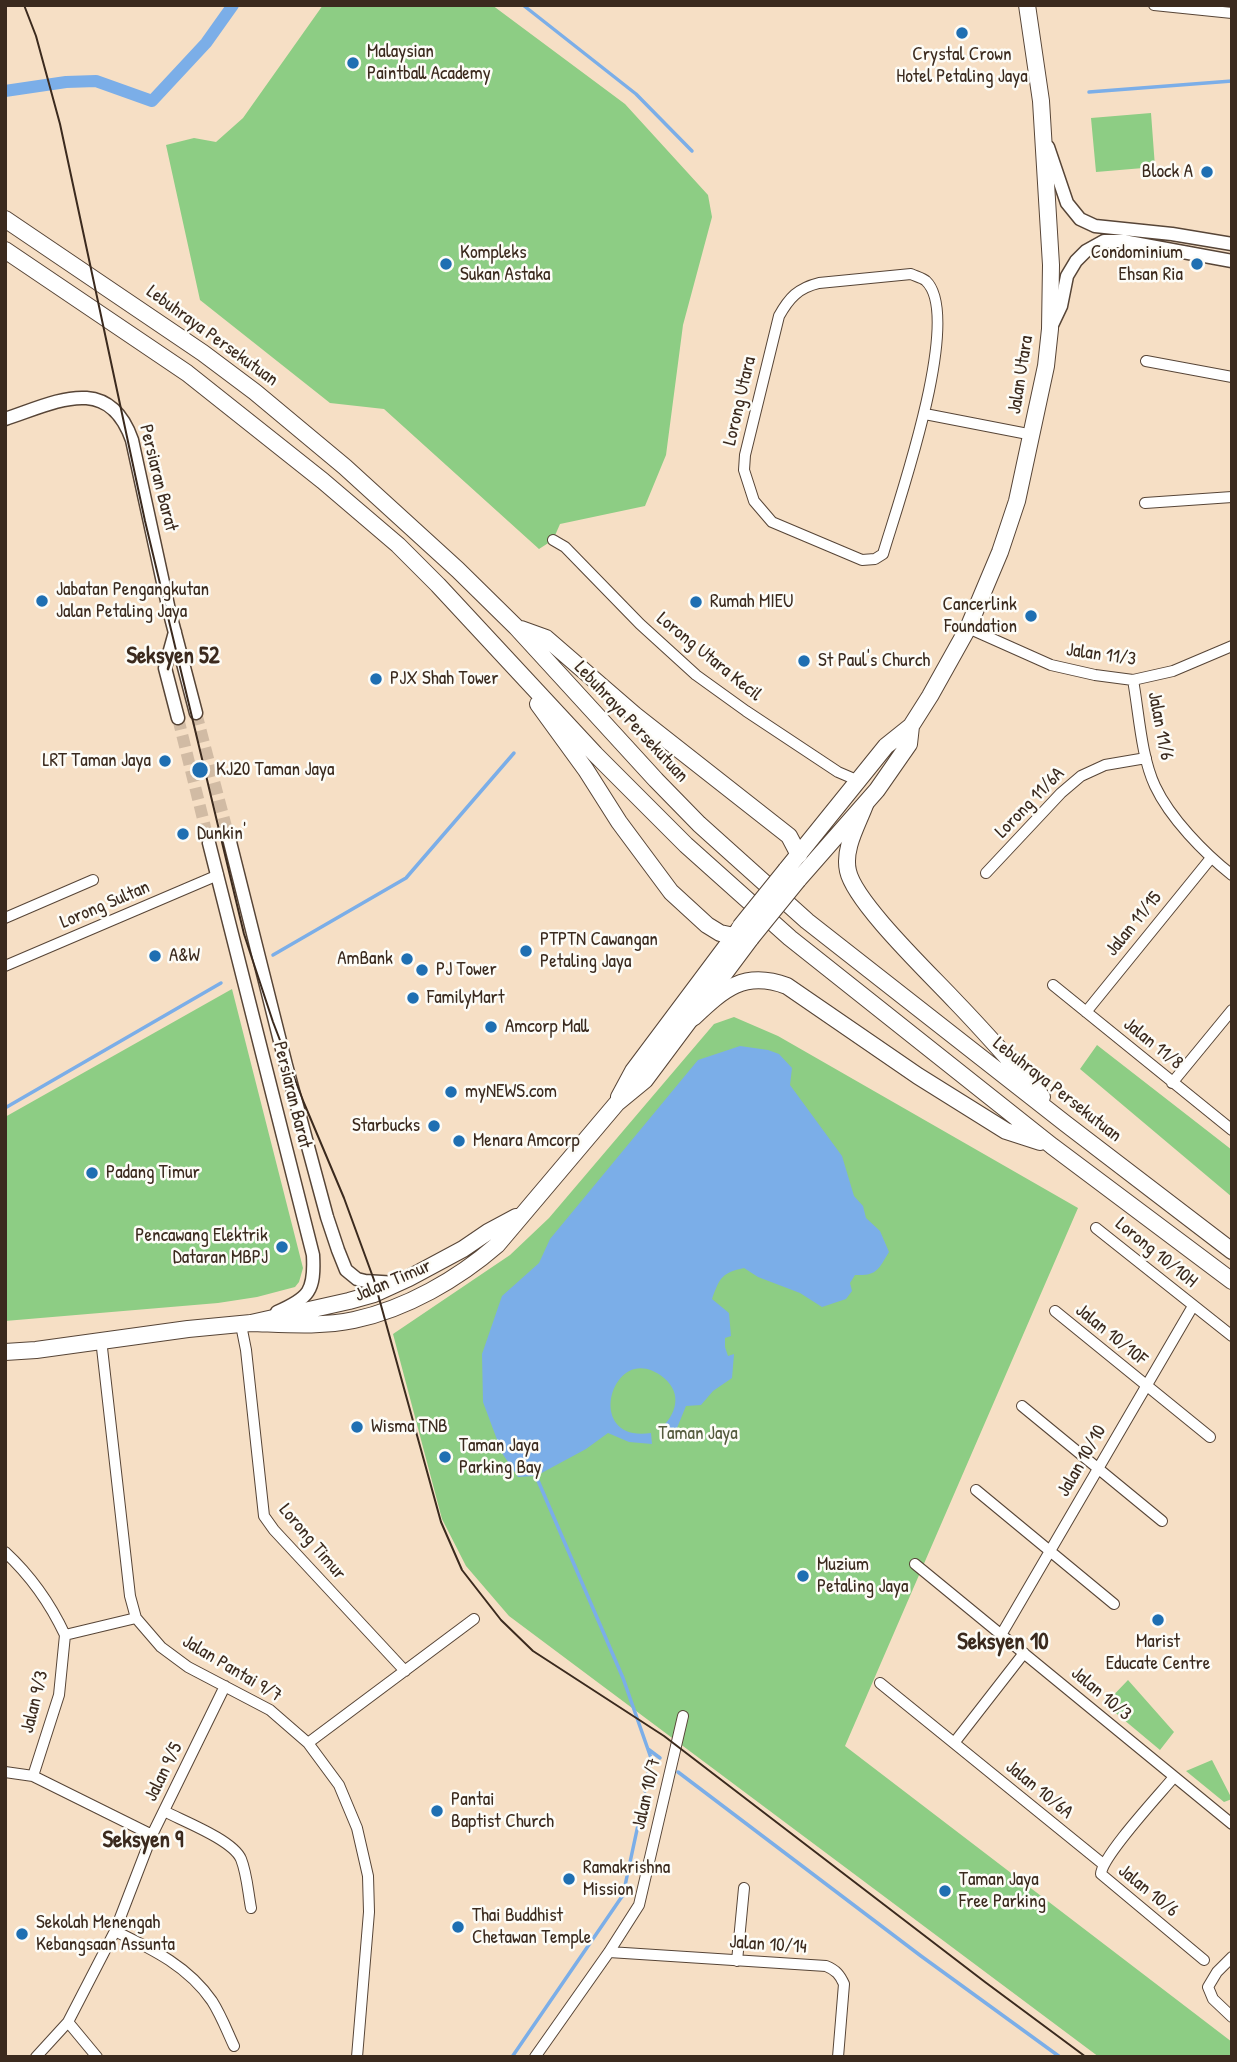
<!DOCTYPE html>
<html>
<head>
<meta charset="utf-8">
<style>
	body { margin:0 }
	#map { position:relative; width:1237px; height:2062px; overflow:hidden; background:#f6dfc5; font-family:"Patrick Hand",sans-serif }
	canvas { display:block }
	.frame { position:absolute; inset:0; border:7px solid #3b2a1e; pointer-events:none }
</style>
</head>
<body>
<div id="map">
<canvas width="1237" height="2062"></canvas>
<div class="frame"></div>
</div>
<script>
const g = document.querySelector('canvas').getContext('2d');
g.lineJoin = 'round';
function fill(path, color) { g.fillStyle = color; g.fill(path, 'evenodd'); }
function trace(path, color, width, dash) { g.strokeStyle = color; g.lineWidth = width; g.lineCap = dash ? 'butt' : 'round'; g.setLineDash(dash || []); g.stroke(path); }
function drawText(font, color, halo, rows, align = 'center') {
  g.font = font + ' "Patrick Hand",sans-serif'; g.lineWidth = 5; g.setLineDash([]); g.textBaseline = 'middle'; g.strokeStyle = halo; g.fillStyle = color; for (const [text, x, y, turn = 0] of rows) {
    g.save(); g.translate(x, y); g.rotate((+turn || 0) * Math.PI / 180); g.textAlign = isNaN(turn) ? turn : align; if (halo) g.strokeText(text, 0, 0); g.fillText(text, 0, 0); g.restore();
  }
}
fill(new Path2D(`
	M323 5H492L625 104 708 195 712 217 683 325 666 455 645 506 560 524 553 540 539 549 384 409 330 403 200 300 166 145 194 138 216 142 243 118Z
	M1151 113 1155 167 1096 172 1091 118Z
	M232 989 303 1268 299 1282 295 1287 257 1297 218 1303 5 1321V1117Z
	M734 1017 778 1036 1078 1208 845 1746 1232 2042V2057H1099L509 1616 466 1566 442 1519 393 1334 510 1255 549 1218 714 1024Z
	M1097 1045 1232 1150V1197L1080 1069Z
	M1128 1680 1174 1732 1160 1750 1105 1704Z
	M1212 1760 1232 1799 1224 1802 1186 1771Z`), '#8dcd84');
fill(new Path2D(`
	M740 1046 768 1050 779 1054 792 1068 790 1085 842 1156 854 1196 863 1206 866 1218 880 1231 889 1252C878 1270 877 1276 855 1275L850 1283 852 1291 846 1299 822 1307 800 1293 758 1277 744 1268C722 1273 720 1277 712 1299L729 1313 731 1336 725 1338V1347L728 1356 734 1354 732 1378 713 1391 701 1405 686 1406 677 1428 663 1437 660 1429C676 1415 683 1394 664 1378 613 1336 581 1444 651 1433L652 1444 629 1442 608 1433 586 1449 536 1476 518 1477 502 1453 483 1402 482 1354 502 1296 539 1263 550 1239 698 1060Z`), '#7baee8');
trace(new Path2D(`
	M523 5 636 94 692 151
	M1089 92 1232 81
	M273 955 406 878 514 753
	M5 1108 221 983
	M536 1476 623 1678 651 1758 645 1791
	M648 1749 660 1758
	M678 1772 921 1956 1060 2057
	M512 2057 623 1895 641 1811`), '#7baee8', 3.5);
trace(new Path2D(`
	M5 91 66 82 96 81 152 101 206 43 233 5`), '#7baee8', 12);
trace(new Path2D(`
	M196 713 229 838
	M178 718 209 843`), '#d1bba4', 12, [12, 6]);
const minor = new Path2D(`
	M1154 5 1232 13
	M911 274C915 276 923 278 926 281 964 317 897 506 883 554L875 559 862 560 772 522 754 501 744 470 745 455 779 316C789 298 798 288 819 283Z
	M1146 361 1232 377
	M925 414 1033 435
	M1145 503 1232 497
	M553 540 565 547 640 624 696 675 746 711 838 772 859 781
	M968 628 1051 665 1095 675 1133 680 1173 671 1232 646
	M1133 680C1139 713 1141 756 1155 786 1170 818 1204 853 1232 875
	M986 873 1061 793 1081 776 1105 765 1146 758
	M5 918 93 880
	M5 966 218 875
	M1053 985 1232 1130
	M1086 1012 1211 858
	M1172 1083 1232 1010
	M1096 1228 1232 1336
	M1055 1311 1210 1437
	M241 1325 246 1350 264 1516 274 1530 405 1671
	M101 1339 130 1596 136 1618 161 1647 188 1667 270 1710 308 1743 339 1785 357 1828 368 1876 369 1912 357 2057
	M1022 1406 1162 1521
	M976 1490 1114 1604
	M5 1552C31 1576 50 1603 65 1635L136 1618
	M915 1564 1232 1824
	M1001 1635 1193 1306
	M880 1683 954 1743 1024 1653
	M308 1743 474 1619
	M954 1743 1103 1864
	M5 1772 33 1776 152 1835
	M33 1776 59 1695 65 1635
	M1174 1777C1159 1795 1102 1856 1101 1874L1204 1960
	M164 1811C183 1821 233 1840 241 1859 247 1874 248 1892 251 1908
	M115 1931C152 1949 188 1966 212 2001 221 2015 227 2031 234 2046
	M609 1952 826 1966C836 1970 840 1975 844 1984L838 2057
	M1232 1957 1217 1972 1208 1987 1213 1999 1232 2017
	M737 1961 744 1888
	M68 2022 97 2057
	M36 2057 68 2022 115 1931 152 1835 225 1686
	M535 2057 609 1952 639 1905 683 1716`);
const tertiary = new Path2D(`
	M1048 147 1067 203 1080 219 1095 226 1172 234 1232 244
	M1052 325 1061 306 1067 276 1076 261 1086 251 1104 241H1123L1232 261
	M5 419C54 403 108 372 132 440L169 610 196 713
	M175 632 165 668 178 718
	M229 838 286 1065 327 1217 338 1250 346 1270 357 1279 365 1281 397 1283
	M209 843 313 1255C315 1291 309 1298 277 1312`);
const primary = new Path2D(`
	M786 870 886 746 911 726 930 696 968 628 1000 552 1017 501 1046 366 1050 329 1051 265 1041 101 1027 5
	M798 880 877 790 909 744 911 726
	M619 1097 633 1071 740 928
	M251 1323C285 1324 321 1327 354 1320 406 1309 458 1279 497 1245L617 1103 645 1080 751 938
	M5 1352 36 1350 188 1329 251 1323 349 1301 374 1294 409 1278 463 1249 488 1232 516 1217`);
const trunk = new Path2D(`
	M5 219 203 353 255 392 345 467 458 570 516 627 656 780 699 824 807 921 1066 1124 1232 1251
	M5 250 187 373 323 481 398 545 438 585 595 754 686 845 790 938 1052 1146 1232 1281
	M521 629 546 638 635 715 789 836 799 855
	M538 704 586 770 619 822 671 892 707 925 720 933 734 936
	M865 805C857 826 843 849 848 871 855 903 931 975 956 1002 986 1033 1014 1065 1042 1097
	M693 1018C724 989 744 970 787 986L918 1076 1006 1131 1040 1142`);
trace(minor, '#574537', 12);
trace(tertiary, '#574537', 15);
trace(primary, '#574537', 18);
trace(trunk, '#574537', 18);
trace(minor, '#fff', 10);
trace(tertiary, '#fff', 12);
trace(primary, '#fff', 16);
trace(trunk, '#fff', 16);
trace(new Path2D(`
	M24 5 36 36 60 124 145 521 244 934 273 1022 304 1103 344 1198 374 1280 441 1522 462 1570 501 1620 533 1651 664 1736 985 1982 1086 2057`), '#3b2a1e', 2);
const primaryBridge = new Path2D(`
	M740 927 786 870
	M751 938 798 880`);
trace(primaryBridge, '#574537', 18, []);
trace(primaryBridge, '#fff', 16);
for (const [x, y, r, color] of [
	[962,33,7,"#1f6fb2"],
	[353,63,7,"#1f6fb2"],
	[1207,172,7,"#1f6fb2"],
	[446,264,7,"#1f6fb2"],
	[1197,264,7,"#1f6fb2"],
	[42,601,7,"#1f6fb2"],
	[696,602,7,"#1f6fb2"],
	[1031,616,7,"#1f6fb2"],
	[804,661,7,"#1f6fb2"],
	[376,679,7,"#1f6fb2"],
	[165,761,7,"#1f6fb2"],
	[200,770,9,"#1f6fb2"],
	[183,834,7,"#1f6fb2"],
	[526,951,7,"#1f6fb2"],
	[155,956,7,"#1f6fb2"],
	[407,959,7,"#1f6fb2"],
	[422,970,7,"#1f6fb2"],
	[413,998,7,"#1f6fb2"],
	[491,1027,7,"#1f6fb2"],
	[451,1092,7,"#1f6fb2"],
	[434,1126,7,"#1f6fb2"],
	[459,1141,7,"#1f6fb2"],
	[92,1173,7,"#1f6fb2"],
	[282,1247,7,"#1f6fb2"],
	[357,1427,7,"#1f6fb2"],
	[445,1457,7,"#1f6fb2"],
	[803,1576,7,"#1f6fb2"],
	[1158,1620,7,"#1f6fb2"],
	[437,1811,7,"#1f6fb2"],
	[569,1879,7,"#1f6fb2"],
	[945,1891,7,"#1f6fb2"],
	[458,1927,7,"#1f6fb2"],
	[22,1934,7,"#1f6fb2"]
]) { const dot = new Path2D(); dot.arc(x, y, r, 0, 2 * Math.PI); g.fillStyle = color; g.fill(dot); trace(dot, '#fdfcf7', 2.5); }
drawText('19px', '#3b2a1e', '#fdfcf7', [
	["Malaysian",367,52],
	["Paintball Academy",367,74],
	["Crystal Crown",962,55,"center"],
	["Hotel Petaling Jaya",962,77,"center"],
	["Block A",1193,172,"right"],
	["Kompleks",460,253],
	["Sukan Astaka",460,275],
	["Condominium",1183,253,"right"],
	["Ehsan Ria",1183,275,"right"],
	["Jabatan Pengangkutan",56,590],
	["Jalan Petaling Jaya",56,612],
	["Rumah MIEU",710,602],
	["Cancerlink",1017,605,"right"],
	["Foundation",1017,627,"right"],
	["St Paul's Church",818,661],
	["PJX Shah Tower",390,679],
	["LRT Taman Jaya",151,761,"right"],
	["KJ20 Taman Jaya",216,770],
	["Dunkin'",197,834],
	["PTPTN Cawangan",540,940],
	["Petaling Jaya",540,962],
	["A&W",169,956],
	["AmBank",393,959,"right"],
	["PJ Tower",436,970],
	["FamilyMart",427,998],
	["Amcorp Mall",505,1027],
	["myNEWS.com",465,1092],
	["Starbucks",420,1126,"right"],
	["Menara Amcorp",473,1141],
	["Padang Timur",106,1173],
	["Pencawang Elektrik",268,1236,"right"],
	["Dataran MBPJ",268,1258,"right"],
	["Wisma TNB",371,1427],
	["Taman Jaya",459,1446],
	["Parking Bay",459,1468],
	["Muzium",817,1565],
	["Petaling Jaya",817,1587],
	["Marist",1158,1642,"center"],
	["Educate Centre",1158,1664,"center"],
	["Pantai",451,1800],
	["Baptist Church",451,1822],
	["Ramakrishna",583,1868],
	["Mission",583,1890],
	["Taman Jaya",959,1880],
	["Free Parking",959,1902],
	["Thai Buddhist",472,1916],
	["Chetawan Temple",472,1938],
	["Sekolah Menengah",36,1923],
	["Kebangsaan Assunta",36,1945]
], 'left');
drawText('19px', '#3b2a1e', '#fdfcf7', [
	["Lebuhraya Persekutuan",212,336,36],
	["Jalan Utara",1021,375,-81],
	["Lorong Utara",740,401,-77],
	["Persiaran Barat",158,478,76],
	["Jalan 11/3",1101,655,8],
	["Lorong Utara Kecil",709,657,39],
	["Lebuhraya Persekutuan",631,722,47],
	["Jalan 11/6",1160,726,79],
	["Lorong 11/6A",1030,803,-46],
	["Lorong Sultan",105,905,-23],
	["Jalan 11/15",1134,924,-51],
	["Jalan 11/8",1153,1044,39],
	["Lebuhraya Persekutuan",1057,1090,38],
	["Persiaran Barat",292,1095,76],
	["Lorong 10/10H",1156,1253,39],
	["Jalan Timur",393,1281,-23],
	["Jalan 10/10F",1111,1335,39],
	["Jalan 10/10",1082,1461,-60],
	["Lorong Timur",312,1542,50],
	["Jalan Pantai 9/7",232,1669,31],
	["Jalan 10/3",1101,1694,40],
	["Jalan 9/3",35,1702,-76],
	["Jalan 9/5",164,1772,-64],
	["Jalan 10/6A",1039,1790,39],
	["Jalan 10/7",647,1794,-77],
	["Jalan 10/6",1148,1891,39],
	["Jalan 10/14",768,1945,4]
]);
drawText('19px', '#545b3d', '#fdfcf7', [
	["Taman Jaya",698,1434]
]);
drawText('bold 23px', '#3b2a1e', '#fdfcf7', [
	["Seksyen 52",173,657],
	["Seksyen 10",1003,1643],
	["Seksyen 9",143,1841]
]);
</script>
</body>
</html>
